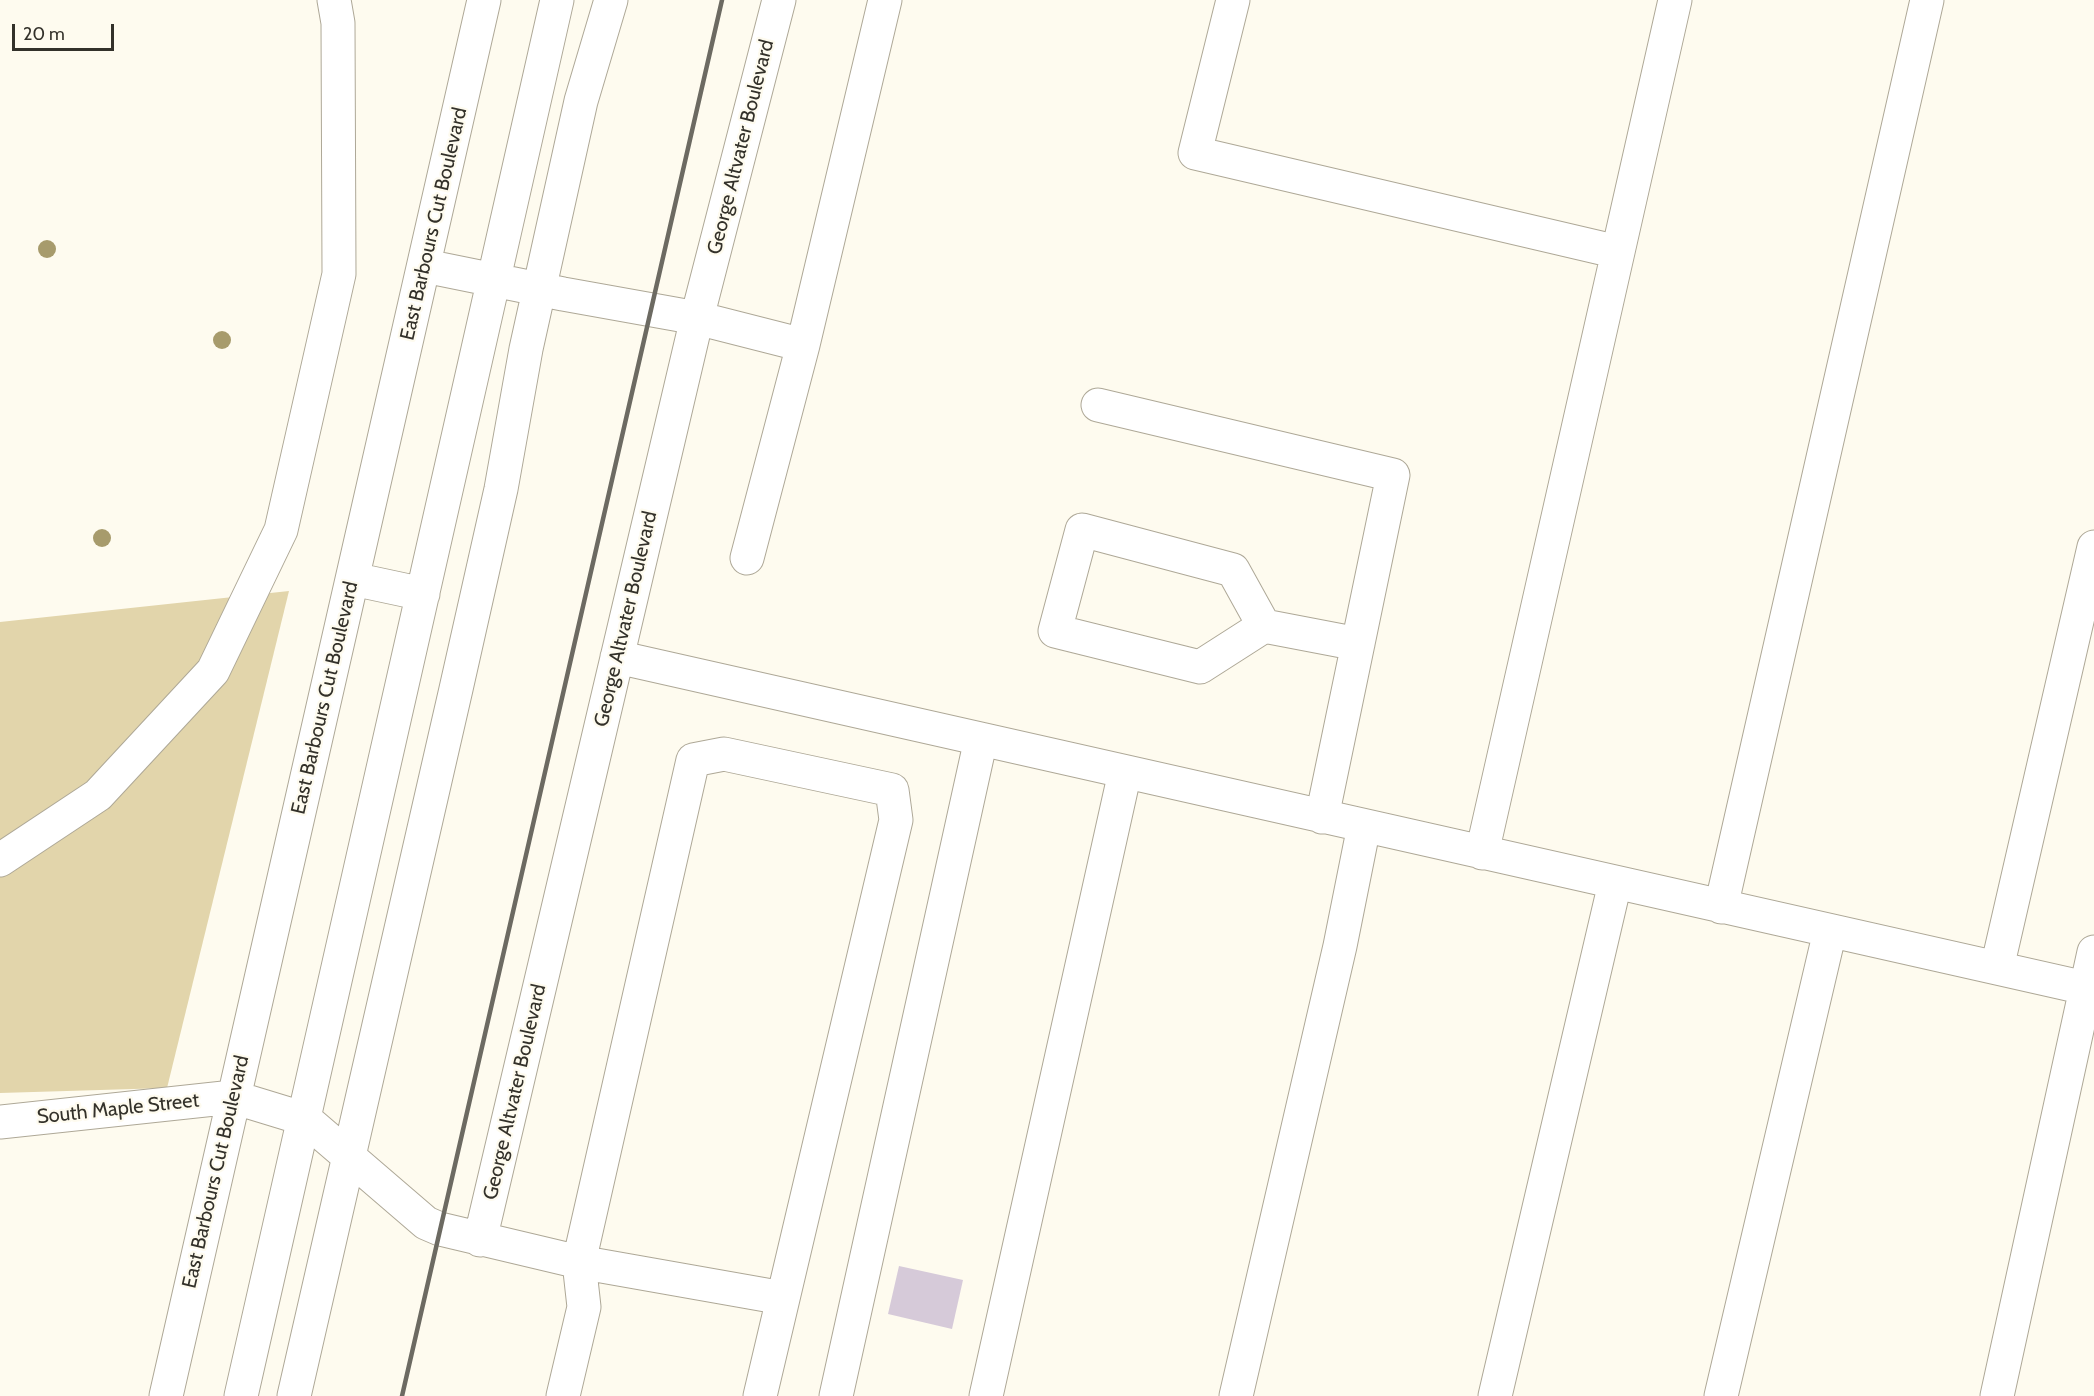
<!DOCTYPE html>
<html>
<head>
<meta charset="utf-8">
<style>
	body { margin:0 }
	#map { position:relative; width:2094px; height:1396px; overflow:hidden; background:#fefbef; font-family:Cabin,sans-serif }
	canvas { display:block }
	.scale { position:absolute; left:12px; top:24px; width:102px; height:27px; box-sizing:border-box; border:3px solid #33312a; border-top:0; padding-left:8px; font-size:18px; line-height:21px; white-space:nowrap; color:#33312a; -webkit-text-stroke:4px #fefbef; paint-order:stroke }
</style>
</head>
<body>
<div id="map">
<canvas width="2094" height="1396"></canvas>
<div class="scale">20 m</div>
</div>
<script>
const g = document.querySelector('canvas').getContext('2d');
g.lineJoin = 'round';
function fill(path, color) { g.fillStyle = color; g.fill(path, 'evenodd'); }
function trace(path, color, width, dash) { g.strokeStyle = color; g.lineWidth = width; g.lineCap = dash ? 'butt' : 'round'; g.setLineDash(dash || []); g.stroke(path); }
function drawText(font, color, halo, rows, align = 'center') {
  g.font = font + ' Cabin,sans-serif'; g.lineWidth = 4.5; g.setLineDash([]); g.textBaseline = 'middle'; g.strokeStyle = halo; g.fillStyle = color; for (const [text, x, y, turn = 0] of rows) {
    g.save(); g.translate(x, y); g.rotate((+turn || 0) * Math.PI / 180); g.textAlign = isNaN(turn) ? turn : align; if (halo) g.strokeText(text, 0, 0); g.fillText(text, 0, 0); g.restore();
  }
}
fill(new Path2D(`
	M289 591 167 1088 0 1093V622Z`), '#e2d5ab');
fill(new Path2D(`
	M899 1266 963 1280 952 1329 888 1314Z`), '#d6cad9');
const minor = new Path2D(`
	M1233 0 1195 153 1618 252
	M425 266 563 294 697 318 803 345 885 0
	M1098 405 1393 475 1322 817
	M747 558 803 345
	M353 579 423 594
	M1264 626 1200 667 1055 631 1082 530 1233 570 1264 626 1358 644
	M617 657 2094 990
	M1482 853 1675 0
	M0 860 98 795 213 671 281 530 339 274 338 23 334 0
	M1721 907 1927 0
	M1997 968 2094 547
	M0 1122 233 1097 305 1119 426 1223 440 1229 579 1262 783 1298
	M480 1240 697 318 779 0
	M166 1396 484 0
	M241 1396 557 0
	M294 1396 456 689 501 489 526 349 581 101 611 0
	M563 1396 584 1307 579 1262 693 760 724 754 892 790 896 820 760 1396
	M836 1396 981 739
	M986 1396 1125 772
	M1236 1396 1340 946 1364 826
	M1495 1396 1615 883
	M1721 1396 1830 931
	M1997 1396 2094 952`);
trace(minor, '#aea897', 35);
trace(minor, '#fff', 33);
trace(new Path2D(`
	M402 1396 722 0`), '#6c6a62', 4.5);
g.fillStyle = '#a79b6c';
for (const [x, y] of [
	[47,249],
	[222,340],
	[102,538]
]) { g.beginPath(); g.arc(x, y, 9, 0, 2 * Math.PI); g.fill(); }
drawText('20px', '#33312a', '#fefbef', [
	["George Altvater Boulevard",741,147,-76],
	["East Barbours Cut Boulevard",434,224,-77],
	["George Altvater Boulevard",626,619,-77],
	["East Barbours Cut Boulevard",325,698,-77],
	["George Altvater Boulevard",515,1092,-77],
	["South Maple Street",118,1109,-6],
	["East Barbours Cut Boulevard",216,1172,-77]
]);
</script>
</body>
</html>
